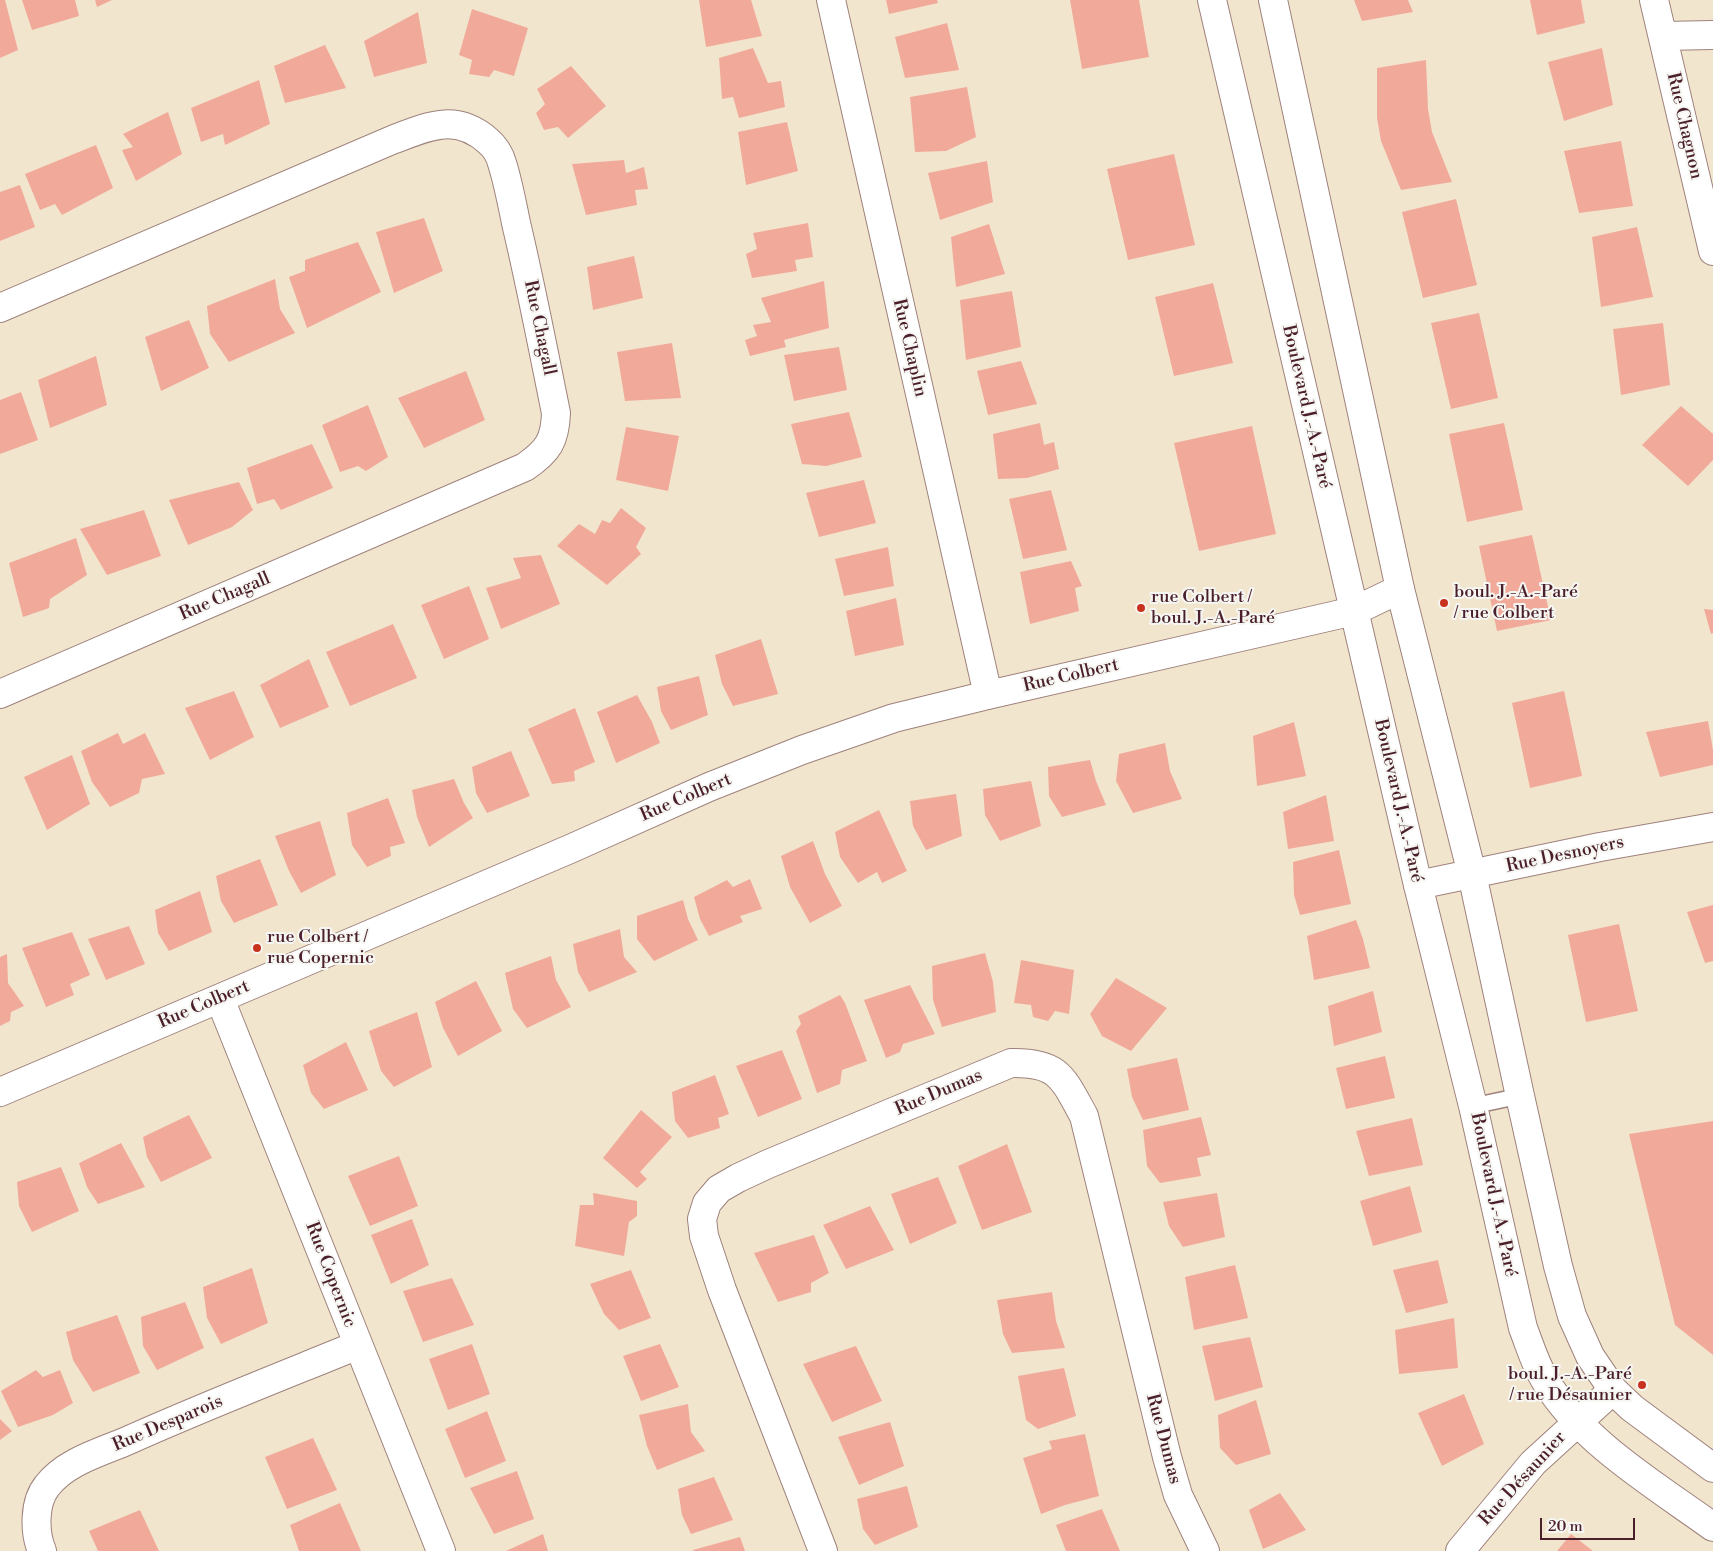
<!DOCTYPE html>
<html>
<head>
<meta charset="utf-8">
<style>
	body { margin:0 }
	#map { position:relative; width:1713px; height:1551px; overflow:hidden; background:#f2e5ce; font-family:"Libre Bodoni",serif }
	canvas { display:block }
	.scale { position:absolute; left:1540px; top:1518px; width:95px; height:22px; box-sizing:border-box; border:2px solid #4a1f2b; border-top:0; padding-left:6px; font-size:15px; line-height:18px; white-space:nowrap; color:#4a1f2b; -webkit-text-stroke:4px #f6f6f2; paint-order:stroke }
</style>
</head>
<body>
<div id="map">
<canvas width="1713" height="1551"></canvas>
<div class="scale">20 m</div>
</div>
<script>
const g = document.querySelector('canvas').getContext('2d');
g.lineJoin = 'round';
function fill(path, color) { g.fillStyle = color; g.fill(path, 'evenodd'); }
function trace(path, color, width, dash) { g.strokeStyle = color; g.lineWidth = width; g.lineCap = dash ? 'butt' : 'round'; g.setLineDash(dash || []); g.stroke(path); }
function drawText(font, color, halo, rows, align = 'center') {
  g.font = font + ' "Libre Bodoni",serif'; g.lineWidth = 4; g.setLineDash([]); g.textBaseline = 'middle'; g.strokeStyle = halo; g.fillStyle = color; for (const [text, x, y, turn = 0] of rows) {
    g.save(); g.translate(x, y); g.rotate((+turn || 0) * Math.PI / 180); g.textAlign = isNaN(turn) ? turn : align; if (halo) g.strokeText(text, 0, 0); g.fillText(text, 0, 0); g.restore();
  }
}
fill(new Path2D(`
	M0 0H5L18 50 0 58Z
	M22 0H75L79 16 32 30Z
	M95 0H112L97 7Z
	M699 0H751L762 36 706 47Z
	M886 0H937L938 3 889 14Z
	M1070 0H1139L1149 57 1082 69Z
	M1354 0H1408L1413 12 1362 21Z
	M1530 0H1581L1585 23 1537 35Z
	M472 9 528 28 514 76 494 70 489 77 469 74 472 60 459 55Z
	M418 12 427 63 374 77 364 41Z
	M947 23 959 70 905 78 895 37Z
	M325 45 346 88 285 103 274 66Z
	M753 48 768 83 781 81 785 107 739 118 733 97 722 99 719 58Z
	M1602 48 1613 105 1564 121 1548 62Z
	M1426 60 1428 109 1432 132 1452 182 1401 190 1381 141 1377 118V68Z
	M571 66 606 106 568 138 558 127 544 130 536 113 545 104 537 89Z
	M259 80 270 124 225 145 223 134 201 142 191 108Z
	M967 87 976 137 946 151 915 152 910 97Z
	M168 112 182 154 136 181 122 150 133 147 123 134Z
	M787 122 798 171 746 185 738 132Z
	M1621 141 1633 206 1579 213 1564 151Z
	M96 145 113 188 62 215 55 204 40 210 25 174Z
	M1174 154 1195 245 1128 260 1107 169Z
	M624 160 626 173 644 167 648 189 635 190 637 205 586 215 572 164Z
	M987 161 993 202 940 220 928 173Z
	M20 185 35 227 0 241V192Z
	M1456 199 1477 285 1423 298 1402 212Z
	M424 218 443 271 394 293 376 232Z
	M808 223 813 257 795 260 797 271 752 278 746 254 757 249 753 233Z
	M989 224 1005 274 956 287 951 237Z
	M1637 227 1653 297 1601 307 1592 237Z
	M358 242 381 292 307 328 289 277 305 271V260Z
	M634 256 643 298 593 310 587 267Z
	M275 279 280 309 295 333 229 362 210 334 207 306Z
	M824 281 829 328 784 340 786 347 750 356 745 340 757 336 753 325 771 322 761 298Z
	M1213 283 1233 363 1174 376 1155 297Z
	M1012 291 1021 347 966 360 960 300Z
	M1479 313 1498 398 1451 409 1431 323Z
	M189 320 209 368 161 391 145 337Z
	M1663 323 1670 385 1621 395 1613 329Z
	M672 343 681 398 625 401 617 352Z
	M839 347 847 390 794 401 784 355Z
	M96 356 107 405 50 428 38 380Z
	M1021 361 1037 404 988 415 977 371Z
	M466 371 485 420 424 448 398 398Z
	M21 392 38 440 0 454V400Z
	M368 405 388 457 366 471 358 466 340 472 322 425Z
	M1681 406 1713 434V460L1688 486 1642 445Z
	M849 412 862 457 826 466 802 464 791 424Z
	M1040 423 1044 445 1054 442 1059 469 1027 478 998 479 993 434Z
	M1504 423 1523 510 1467 522 1449 434Z
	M1252 426 1276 534 1199 551 1174 443Z
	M626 427 679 436 668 491 616 480Z
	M312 444 333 488 281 510 274 499 257 504 247 468Z
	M864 480 876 523 819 537 806 493Z
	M239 482 253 510 232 527 188 545 169 500Z
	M1051 490 1067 550 1023 559 1009 499Z
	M621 508 646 528 636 547 641 554 607 585 557 546 579 524 595 534 602 520 610 523Z
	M144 510 161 556 107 575 80 529Z
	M1532 535 1551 620 1497 631 1479 546Z
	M76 538 87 575 50 599 49 608 23 617 9 563Z
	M888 547 894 586 844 596 835 559Z
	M541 555 560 604 501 629 486 588 521 578 513 558Z
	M1071 561 1082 586 1075 588 1079 611 1030 624 1020 572Z
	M469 586 489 639 444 659 421 605Z
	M896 598 904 645 855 656 846 611Z
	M1704 609 1713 610V633L1711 634Z
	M393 624 417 678 350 706 326 652Z
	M761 639 778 694 733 706 722 684 715 655Z
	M309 659 329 707 280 728 260 685Z
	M699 676 708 715 671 730 661 711 657 687Z
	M234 691 254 737 210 760 185 708Z
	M1564 691 1582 776 1530 788 1512 703Z
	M637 695 652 722 660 743 616 763 597 712Z
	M575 708 595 762 574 771 575 781 552 784 528 729Z
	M1708 721 1713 750V765L1660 777 1646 732Z
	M1294 722 1306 776 1257 786 1253 736Z
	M118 733 123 744 145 733 165 774 142 779 139 793 110 807 92 782 81 751Z
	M1165 743 1170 771 1182 799 1133 813 1116 781 1119 754Z
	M511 751 530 796 487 813 476 793 472 767Z
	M72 755 90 804 47 830 24 777Z
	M1090 760 1096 781 1106 805 1062 817 1049 796 1048 767Z
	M454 779 464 803 473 818 429 847 417 817 412 790Z
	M1031 781 1041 826 1000 841 985 815 983 789Z
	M956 794 962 836 926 850 913 826 910 801Z
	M1326 795 1334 841 1288 849 1283 812Z
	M388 798 405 843 390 847 391 856 367 867 352 845 347 813Z
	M879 810 907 871 882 883 877 872 858 883 840 857 835 832Z
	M320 821 336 875 301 893 289 871 275 836Z
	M813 841 825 874 842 906 810 923 790 887 781 856Z
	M1339 850 1351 904 1300 915 1294 895 1293 862Z
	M260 859 278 905 234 923 221 901 216 876Z
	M750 879 762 909 740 916 743 922 709 936 700 919 694 897 727 880 733 887Z
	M200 891 212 932 169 951 158 933 155 910Z
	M683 900 688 919 698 940 654 961 637 939V916Z
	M1713 905V961L1705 963 1687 912Z
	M1356 920 1363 939 1370 968 1314 980 1307 936Z
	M1619 924 1638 1011 1586 1022 1568 935Z
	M129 926 145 964 106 980 88 939Z
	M620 929 624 957 637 972 589 992 578 972 573 944Z
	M72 932 90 975 70 984 74 995 46 1007 22 948Z
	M985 953 993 982 996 1012 942 1027 933 1000 932 966Z
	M7 954 8 983 24 1006 11 1012 10 1021 0 1026V957Z
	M551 956 556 980 571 1007 527 1028 513 1009 505 973Z
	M1021 960 1074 970 1069 1014 1055 1011 1048 1021 1033 1017 1031 1005 1014 1003Z
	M1116 978 1167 1008 1131 1051 1102 1036 1090 1014Z
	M476 981 502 1031 458 1056 443 1028 435 1002Z
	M910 985 935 1034 903 1044 900 1052 886 1058 864 1000Z
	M1373 991 1382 1032 1334 1046 1328 1006Z
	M840 995 845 1003 867 1061 842 1070 840 1084 817 1093 796 1031 801 1024 798 1016Z
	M417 1012 432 1067 394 1087 381 1071 369 1031Z
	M346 1042 368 1090 324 1109 311 1093 303 1065Z
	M782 1050 802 1099 758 1117 736 1066Z
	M1385 1056 1395 1098 1346 1109 1336 1068Z
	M1177 1058 1189 1110 1143 1120 1132 1097 1127 1069Z
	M715 1075 729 1114 718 1118 720 1128 688 1138 675 1121 672 1092Z
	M641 1110 672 1137 640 1172 647 1179 637 1188 603 1158Z
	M189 1115 212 1158 161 1182 147 1157 143 1137Z
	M1201 1117 1211 1155 1197 1158 1201 1176 1160 1183 1147 1166 1143 1130Z
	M1412 1118 1423 1165 1369 1176 1356 1131Z
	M1713 1121V1355L1675 1325 1629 1134Z
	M121 1143 145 1187 98 1204 87 1187 79 1163Z
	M1007 1144 1032 1212 982 1230 958 1166Z
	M399 1156 418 1206 370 1226 348 1176Z
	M61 1167 79 1211 32 1232 19 1206 17 1182Z
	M938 1177 957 1223 910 1244 891 1194Z
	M1410 1186 1422 1232 1373 1246 1360 1201Z
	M593 1193 637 1201V1216L629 1222 624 1256 575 1246 580 1205H594Z
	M1217 1193 1225 1237 1183 1247 1169 1226 1163 1202Z
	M870 1206 894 1250 846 1269 823 1225Z
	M412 1219 429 1265 391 1284 371 1235Z
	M814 1235 829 1273 811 1283V1292L778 1302 754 1253Z
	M1438 1260 1448 1303 1406 1313 1393 1270Z
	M1235 1265 1248 1318 1194 1330 1185 1277Z
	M252 1268 268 1323 221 1344 207 1318 203 1287Z
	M631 1270 651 1318 619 1330 604 1314 590 1284Z
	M452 1278 474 1325 423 1342 403 1291Z
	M1052 1292 1056 1321 1065 1348 1012 1353 1003 1334 997 1300Z
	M185 1302 204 1348 157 1370 143 1346 141 1317Z
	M117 1315 140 1373 93 1392 73 1360 66 1332Z
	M1454 1318 1458 1368 1399 1374 1395 1330Z
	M1250 1337 1263 1387 1215 1401 1202 1346Z
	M472 1344 490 1394 448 1410 429 1359Z
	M660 1344 679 1387 641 1401 623 1356Z
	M856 1346 882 1401 832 1422 803 1364Z
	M1064 1368 1076 1416 1038 1429 1026 1420 1018 1376Z
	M36 1370 43 1377 60 1370 73 1403 53 1415 18 1427 1 1391Z
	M1464 1394 1484 1444 1442 1466 1418 1413Z
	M1256 1400 1271 1454 1236 1465 1220 1448 1218 1415Z
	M688 1404 691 1432 705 1451 657 1470 647 1446 639 1415Z
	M487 1411 506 1461 465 1478 445 1429Z
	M0 1419 12 1431 0 1440Z
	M890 1422 904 1466 859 1485 838 1437Z
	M1085 1434 1099 1496 1065 1505 1041 1514 1023 1458 1052 1449 1049 1441Z
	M313 1438 337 1490 287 1509 265 1457Z
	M517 1471 534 1519 494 1534 470 1488Z
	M714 1477 733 1520 691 1534 682 1515 678 1489Z
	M907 1486 918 1527 875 1545 863 1529 857 1499Z
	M1280 1493 1306 1530 1263 1549 1249 1510Z
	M340 1503 361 1551H299L290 1525Z
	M1102 1509 1120 1551H1066L1056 1525Z
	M140 1510 159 1551H98L89 1531Z
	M543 1534 548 1551H506Z
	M1571 1534 1593 1551H1557Z
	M740 1537 745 1551H693V1550Z`), '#f1aa9a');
const service = new Path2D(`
	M1473 1106 1520 1096`);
const minor = new Path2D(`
	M831 0 988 695
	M1654 0 1713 251
	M1663 36 1713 35
	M0 308 392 140C427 127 455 112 488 141 494 146 500 155 502 163 508 182 512 203 516 223 531 286 543 349 556 413 555 441 548 451 525 467L0 694
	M1418 885 1600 847 1713 827
	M220 999 441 1551
	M0 1092 570 849 709 787 802 750 894 718 988 695 1354 611 1400 589
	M42 1551C34 1532 34 1502 47 1486 66 1461 102 1452 129 1440 205 1406 282 1376 358 1345
	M823 1551 722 1290 704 1236 702 1219 707 1203 719 1189 738 1178 768 1164 1011 1063C1059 1062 1063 1078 1084 1116L1167 1457 1178 1495 1205 1551
	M1460 1551 1533 1463 1613 1390`);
const tertiary = new Path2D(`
	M1212 0 1418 885 1473 1106 1523 1328C1530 1346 1535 1364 1545 1380 1582 1442 1655 1485 1713 1527
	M1273 0 1400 589 1472 874 1520 1096 1558 1266 1572 1316 1590 1356 1613 1390 1632 1408 1713 1468`);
trace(service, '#9e827c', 18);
trace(minor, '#9e827c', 30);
trace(tertiary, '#9e827c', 30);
trace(service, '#fff', 15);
trace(minor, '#fff', 28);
trace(tertiary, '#fff', 28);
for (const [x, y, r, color] of [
	[1444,603,5,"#c8321e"],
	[1141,608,5,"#c8321e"],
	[257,948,5,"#c8321e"],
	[1642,1385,5,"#c8321e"]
]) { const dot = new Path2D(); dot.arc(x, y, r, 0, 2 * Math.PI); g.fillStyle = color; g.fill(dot); trace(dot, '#f6f6f2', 2); }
drawText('18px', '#4a1f2b', '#f6f6f2', [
	["Rue Chagnon",1684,126,77],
	["Rue Chagall",539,328,78],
	["Rue Chaplin",909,348,77],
	["Boulevard J.-A.-Paré",1306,407,77],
	["Rue Chagall",225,597,-23],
	["Rue Colbert",1071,676,-13],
	["Rue Colbert",686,798,-23],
	["Boulevard J.-A.-Paré",1398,801,77],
	["Rue Desnoyers",1565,855,-12],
	["Rue Colbert",204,1005,-23],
	["Rue Dumas",939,1093,-23],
	["Boulevard J.-A.-Paré",1493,1195,78],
	["Rue Copernic",330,1275,69],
	["Rue Desparois",168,1424,-23],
	["Rue Dumas",1163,1439,75],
	["Rue Désaunier",1523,1479,-48]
]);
drawText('18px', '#4a1f2b', '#f6f6f2', [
	["boul. J.-A.-Paré",1454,593],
	["/ rue Colbert",1454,614],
	["rue Colbert /",1151,598],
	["boul. J.-A.-Paré",1151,619],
	["rue Colbert /",267,938],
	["rue Copernic",267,959],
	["boul. J.-A.-Paré",1632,1375,"right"],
	["/ rue Désaunier",1632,1396,"right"]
], 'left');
</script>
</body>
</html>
